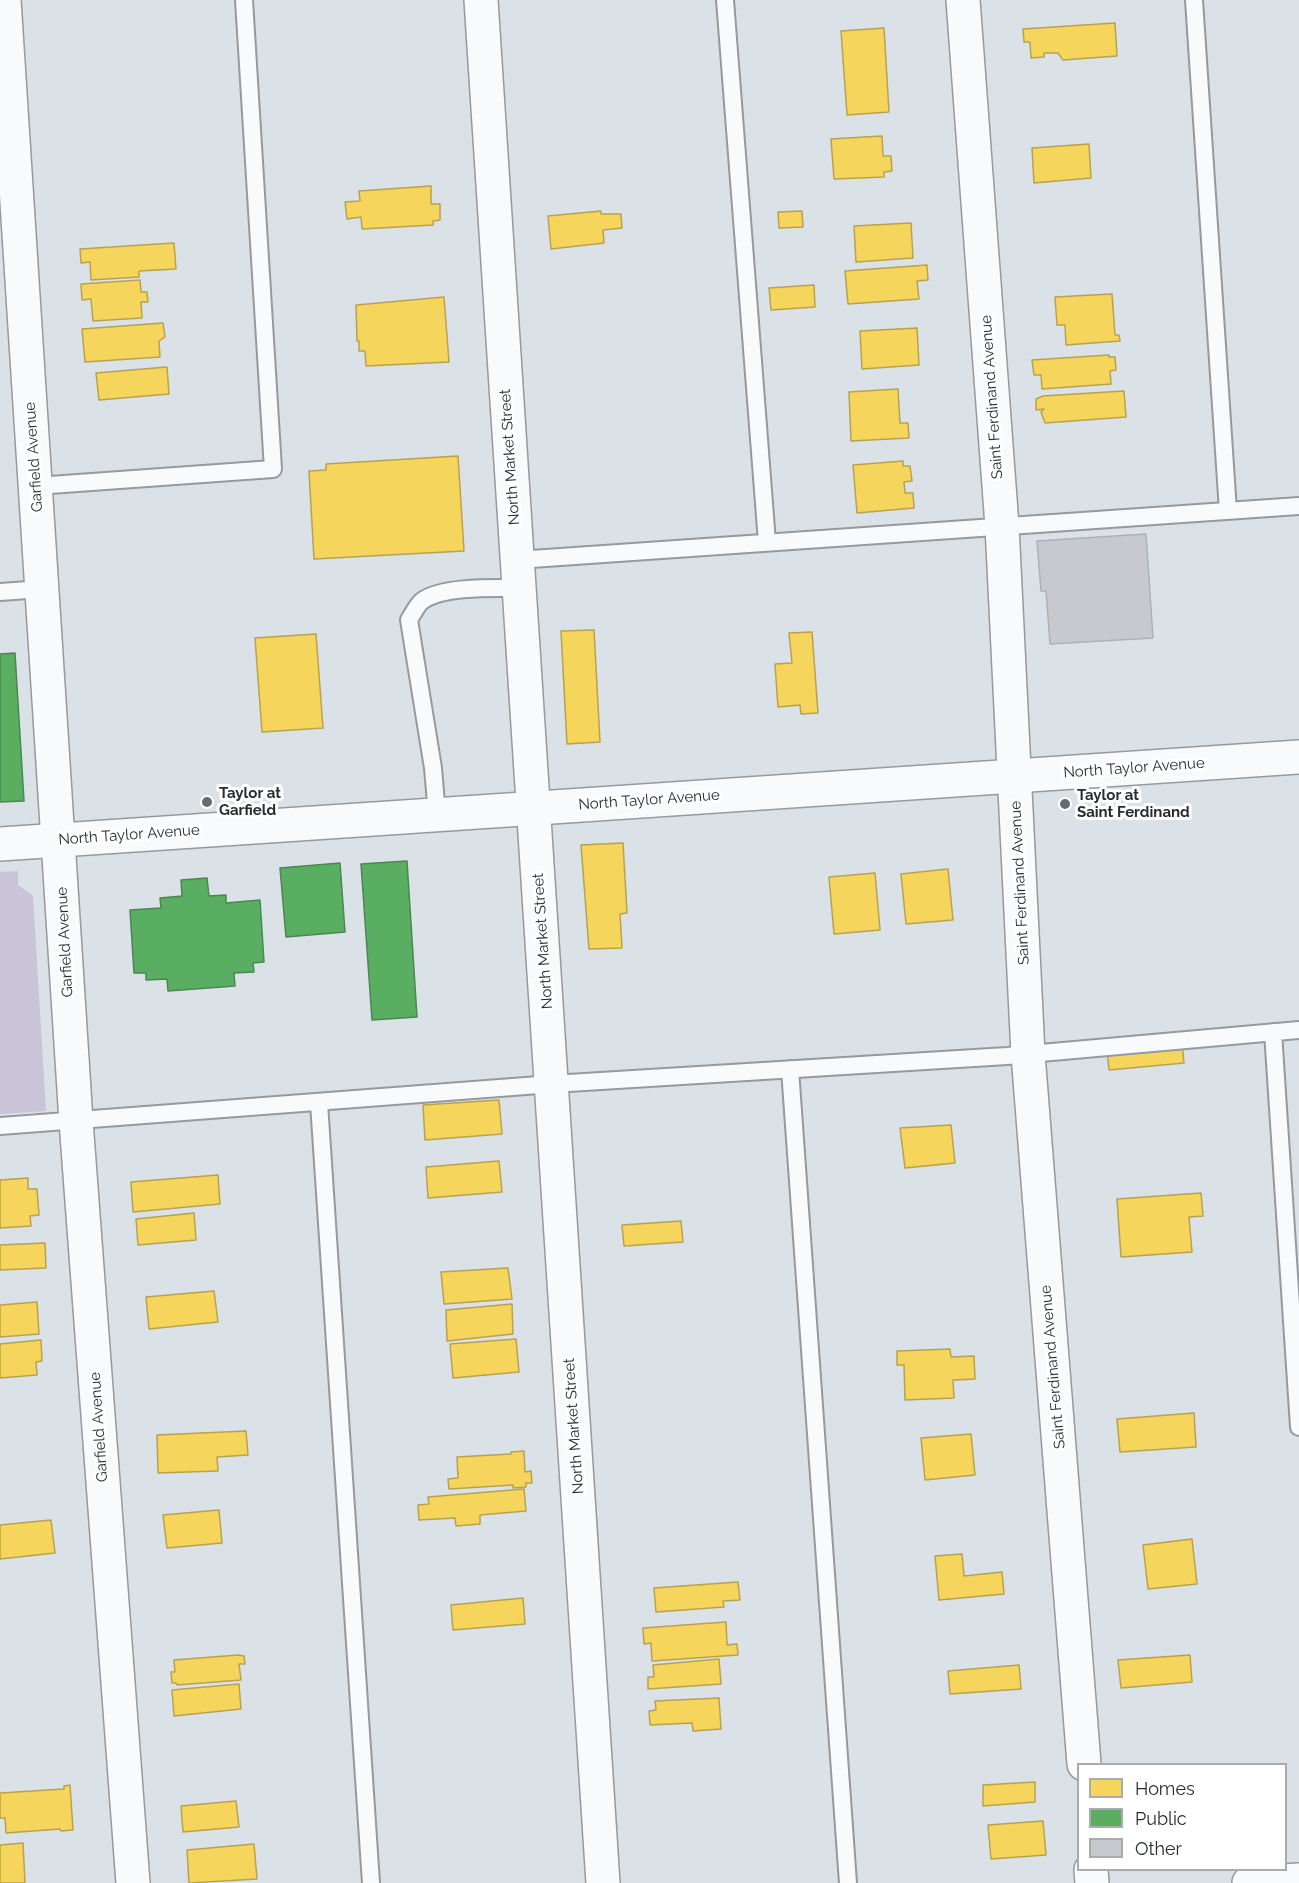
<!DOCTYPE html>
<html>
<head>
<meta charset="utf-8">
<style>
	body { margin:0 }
	#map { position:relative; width:1299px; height:1883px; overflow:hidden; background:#dae1e7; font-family:Raleway,sans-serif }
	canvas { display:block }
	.legend { position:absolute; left:1077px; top:1763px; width:210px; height:108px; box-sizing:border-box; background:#fff; border:2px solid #a9abac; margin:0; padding:8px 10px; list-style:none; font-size:18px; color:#282c30 }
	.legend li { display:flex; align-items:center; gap:12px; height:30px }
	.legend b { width:30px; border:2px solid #a9abac }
</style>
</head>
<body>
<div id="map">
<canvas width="1299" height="1883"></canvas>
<ul class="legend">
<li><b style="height:16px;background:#f6d55c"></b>Homes</li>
<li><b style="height:16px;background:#5aae61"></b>Public</li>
<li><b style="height:16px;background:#c6cacf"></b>Other</li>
</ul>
</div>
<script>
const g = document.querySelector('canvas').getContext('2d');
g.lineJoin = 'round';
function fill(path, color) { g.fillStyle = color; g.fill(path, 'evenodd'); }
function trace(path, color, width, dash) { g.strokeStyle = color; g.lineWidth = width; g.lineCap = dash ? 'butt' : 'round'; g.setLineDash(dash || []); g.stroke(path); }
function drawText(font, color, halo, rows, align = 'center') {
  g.font = font + ' Raleway,sans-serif'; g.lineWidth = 6; g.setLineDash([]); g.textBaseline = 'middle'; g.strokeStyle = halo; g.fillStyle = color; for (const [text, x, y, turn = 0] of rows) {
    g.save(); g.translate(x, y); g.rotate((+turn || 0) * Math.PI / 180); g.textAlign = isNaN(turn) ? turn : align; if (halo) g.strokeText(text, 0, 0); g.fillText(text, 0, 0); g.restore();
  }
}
fill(new Path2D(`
	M18 871V885L33 896 46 1111 0 1114V872Z`), '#cac4d8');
const homes = new Path2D(`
	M1115 23 1117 56 1063 60 1058 53H1044V57L1031 58 1030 42H1024L1023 29Z
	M884 28 889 112 847 115 841 31Z
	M882 136 883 156H891L892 171 884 172V177L834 179 831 139Z
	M1089 144 1091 178 1034 183 1032 148Z
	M431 186V204H440V220L433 221V225L362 229 361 217 347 219 345 202 360 201 359 191Z
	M601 211V214H621L622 228 603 230 604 243 551 249 548 216Z
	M802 211 803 227 779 228 778 212Z
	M911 223 913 258 856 262 854 226Z
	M174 243 176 269 139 271V277L91 280 90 262 81 263 80 249Z
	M927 265 928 280 917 281 919 299 848 304 845 271Z
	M140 280 141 292H147L148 302H141L142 318 93 321 91 299 82 300 81 284Z
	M814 285 815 307 771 310 769 288Z
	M1112 294 1115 335H1119L1120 341 1066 345 1065 325H1057L1055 297Z
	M444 297 449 362 366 366 365 351H359V341H357L356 305Z
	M163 323 165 337 159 341 160 357 85 362 82 329Z
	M917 328 919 365 862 369 860 331Z
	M1109 355V357H1115L1116 370 1110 371 1111 384 1042 389 1041 375H1034L1032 360Z
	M167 367 169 394 99 400 96 373Z
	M898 389 900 423H908L909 438 851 441 849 392Z
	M1124 391 1126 417 1045 423 1041 412 1044 409 1036 410V399L1043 396Z
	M458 456 464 551 314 559 309 471 326 470V464Z
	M903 461V466H910L912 481 904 482 905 493H913L914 508 857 513 853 465Z
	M594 630 600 742 567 744 561 631Z
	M812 632 818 713 801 714 800 705 778 707 775 664 792 663 789 633Z
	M316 634 323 728 262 732 255 638Z
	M623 843 627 913 620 914 622 948 589 949 581 845Z
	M948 869 953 920 906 924 901 874Z
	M875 873 880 930 834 934 829 877Z
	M1182 1043 1184 1063 1109 1070 1107 1050Z
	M499 1100 502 1134 425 1140 423 1105Z
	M951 1125 955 1163 905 1168 900 1128Z
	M499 1161 502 1192 428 1198 426 1167Z
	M218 1175 220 1204 133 1212 131 1182Z
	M28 1178V1189H37L39 1215 30 1216 31 1226 0 1228V1180Z
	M1201 1193 1203 1216 1189 1217 1192 1252 1121 1257 1117 1199Z
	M194 1213 196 1240 138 1245 136 1219Z
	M681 1221 683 1242 624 1246 622 1225Z
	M45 1243 46 1268 0 1270V1245Z
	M508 1268 512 1299 444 1304 441 1272Z
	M214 1291 218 1322 149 1329 146 1297Z
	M37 1302 39 1334 0 1337V1305Z
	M512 1304 513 1334 447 1341 446 1310Z
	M516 1339 519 1372 453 1378 450 1344Z
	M41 1340 42 1361 36 1362 37 1375 0 1378V1344Z
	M950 1349 951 1357 974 1356 975 1379 953 1380 954 1398 905 1400 904 1365H897V1351Z
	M1194 1413 1196 1447 1120 1452 1117 1419Z
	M246 1431 248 1455 217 1457 218 1471 158 1473 157 1435Z
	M971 1434 975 1475 925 1480 921 1438Z
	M524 1451 525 1472 531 1471 532 1483H526V1487L513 1488V1485L449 1489 448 1479 458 1478 457 1457 511 1454V1452Z
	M524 1489 526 1511 480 1515V1524L456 1526 455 1518 419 1520 418 1505 429 1504 428 1497Z
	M219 1510 222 1543 167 1548 163 1515Z
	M51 1520 55 1553 0 1559V1525Z
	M1192 1539 1197 1584 1148 1589 1143 1545Z
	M962 1554 964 1576 1002 1572 1004 1594 939 1600 935 1556Z
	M738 1582 740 1600 723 1601 724 1607 656 1612 654 1588Z
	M523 1598 525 1624 453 1630 451 1605Z
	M726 1622 727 1645 737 1644 738 1655 652 1661 651 1643 644 1644 643 1628Z
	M238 1655 244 1656 245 1664H239L241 1680 177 1685 176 1683H172L171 1672H175L174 1660Z
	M1190 1655 1192 1682 1121 1688 1118 1660Z
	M719 1659 721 1684 648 1689V1677H654L653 1665Z
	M1019 1665 1021 1689 950 1694 948 1671Z
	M239 1684 241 1709 174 1716 172 1690Z
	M719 1698 721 1729 693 1731 692 1723 650 1725 649 1711 656 1710 655 1701Z
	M1035 1782V1802L983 1806V1785Z
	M70 1785 73 1830 61 1831 60 1829 6 1833 5 1818H0V1793L64 1789V1786Z
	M236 1801 239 1827 183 1832 181 1806Z
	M1043 1821 1046 1855 991 1859 988 1825Z
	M23 1843 25 1883H0V1845Z
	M254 1844 257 1879 189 1883 187 1850Z`);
fill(homes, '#f6d55c');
trace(homes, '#b8a24f', 1.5);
const public = new Path2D(`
	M15 653 24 801 0 802V654Z
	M407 861 417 1017 372 1020 361 864Z
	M340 863 345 932 286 937 280 868Z
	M207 878 209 896 226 895V903L260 900 264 962 253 963 254 972 234 973 235 986 168 991 167 979 146 980V973H134L130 910 161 908 160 898 182 896 181 880Z`);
fill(public, '#5aae61');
trace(public, '#4b8752', 1.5);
const building = new Path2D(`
	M1146 534 1153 638 1050 644 1046 591H1041L1037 541Z`);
fill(building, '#c6cacf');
trace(building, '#adb1b7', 1.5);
const service = new Path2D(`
	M725 0 767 542
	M1194 0 1228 511
	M36 486 273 469 244 0
	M517 560 1299 506
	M0 592 42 589
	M437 815 433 768 409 620C413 614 417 605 422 601 442 586 494 588 519 588
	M1273 1032 1299 1427
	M790 1069 848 1883
	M319 1103 371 1883
	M0 1126 552 1084 1007 1056 1299 1030`);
const minor = new Path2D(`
	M4 0 76 1121 133 1883
	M481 0 603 1883
	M963 0 1002 526 1028 1054 1084 1764
	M1091 1870 1092 1883
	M1249 1883 1299 1880`);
const tertiary = new Path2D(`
	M0 844 1299 757`);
trace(service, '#959a9e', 20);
trace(minor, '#959a9e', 36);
trace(tertiary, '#959a9e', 36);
trace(service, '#f9fafb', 16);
trace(minor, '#f9fafb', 33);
trace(tertiary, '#f9fafb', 33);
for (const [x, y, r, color] of [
	[207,802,6,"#666b70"],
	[1065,804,6,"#666b70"]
]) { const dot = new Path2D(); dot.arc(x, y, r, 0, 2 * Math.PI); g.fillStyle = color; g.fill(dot); trace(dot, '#fff', 2); }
drawText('15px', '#282c30', '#fff', [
	["Saint Ferdinand Avenue",992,397,-94],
	["Garfield Avenue",34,457,-94],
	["North Market Street",510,457,-94],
	["North Taylor Avenue",1134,768,-4],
	["North Taylor Avenue",649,800,-4],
	["North Taylor Avenue",129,835,-4],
	["Saint Ferdinand Avenue",1020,883,-93],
	["North Market Street",543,941,-94],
	["Garfield Avenue",65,942,-93],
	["Saint Ferdinand Avenue",1053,1367,-95],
	["North Market Street",574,1426,-94],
	["Garfield Avenue",99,1427,-94]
]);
drawText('bold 15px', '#282c30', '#fff', [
	["Taylor at",219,793],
	["Garfield",219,810],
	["Taylor at",1077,795],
	["Saint Ferdinand",1077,812]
], 'left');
</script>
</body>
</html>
